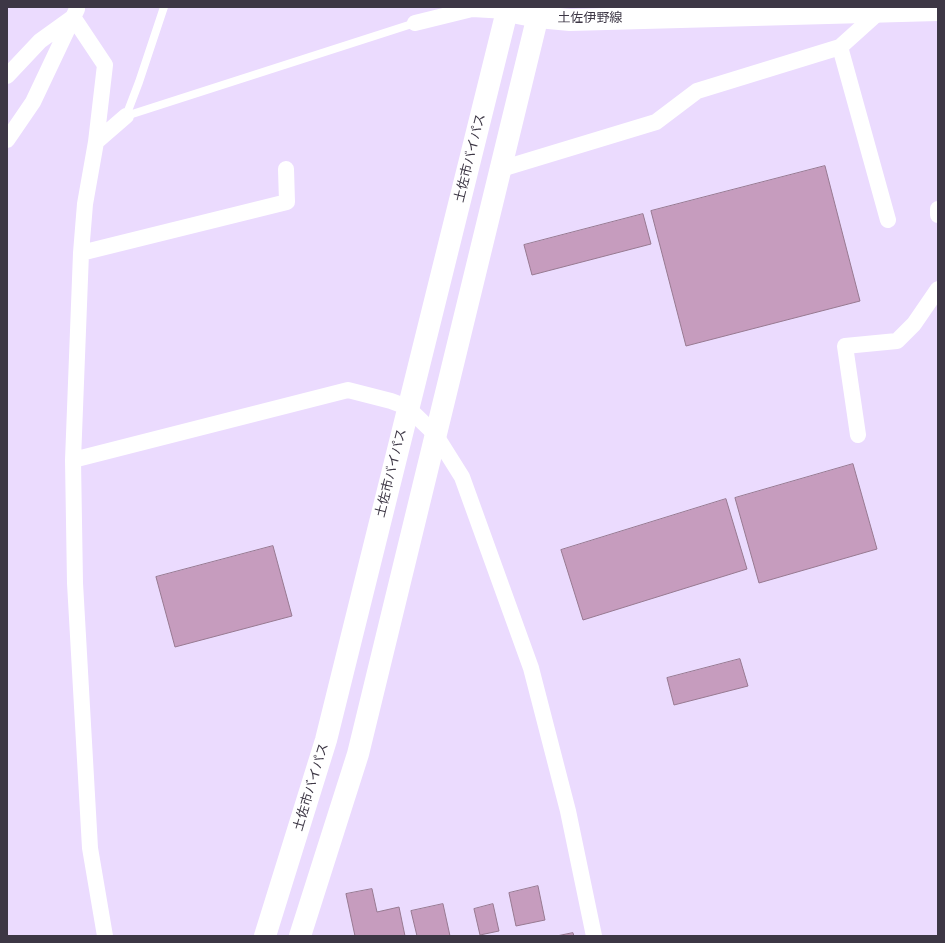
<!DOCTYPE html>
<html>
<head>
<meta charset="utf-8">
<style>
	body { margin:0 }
	#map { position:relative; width:945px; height:943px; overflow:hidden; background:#ebdbfe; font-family:Quicksand,sans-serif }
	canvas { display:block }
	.frame { position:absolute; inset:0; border:8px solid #3d3745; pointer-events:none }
</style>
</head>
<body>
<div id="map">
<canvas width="945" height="943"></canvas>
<div class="frame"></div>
</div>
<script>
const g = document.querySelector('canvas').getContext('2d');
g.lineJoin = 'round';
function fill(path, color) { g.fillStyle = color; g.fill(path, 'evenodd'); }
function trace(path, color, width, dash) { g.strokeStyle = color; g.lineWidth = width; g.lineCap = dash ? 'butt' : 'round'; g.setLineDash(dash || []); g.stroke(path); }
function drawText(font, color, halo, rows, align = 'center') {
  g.font = font + ' Quicksand,"Noto Sans JP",sans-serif'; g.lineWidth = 4; g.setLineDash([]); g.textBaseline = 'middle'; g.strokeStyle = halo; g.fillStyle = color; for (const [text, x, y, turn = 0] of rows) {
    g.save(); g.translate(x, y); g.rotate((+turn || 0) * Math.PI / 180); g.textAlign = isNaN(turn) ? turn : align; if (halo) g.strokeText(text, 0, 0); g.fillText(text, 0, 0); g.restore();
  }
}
const building = new Path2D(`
	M825 166 860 301 686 346 651 211Z
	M643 214 651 244 532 275 524 245Z
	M853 464 877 549 759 583 735 498Z
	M726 499 747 569 583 620 561 550Z
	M273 546 292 616 175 647 156 577Z
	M740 659 748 686 674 705 667 678Z
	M538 886 545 920 516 926 509 893Z
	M372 889 377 912 399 907 405 936H355L346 894Z
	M443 904 450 936H417L411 911Z
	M493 904 499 931 480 935 474 909Z
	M573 933 574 936H557Z`);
fill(building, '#c69cbe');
trace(building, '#977991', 1);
trace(new Path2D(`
	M126 116 415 23
	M126 116 139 82 164 7`), '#fff', 8);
trace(new Path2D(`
	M73 17 105 65 96 142 85 204 81 253 73 460 75 583 90 848 105 936
	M415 23 472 9 507 11
	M840 47 888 220
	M7 76 40 41 72 18
	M7 140 33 102 77 9
	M96 142 126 116
	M501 169 656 122 697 91 840 47 880 11
	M938 209V215
	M81 253 287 202 286 169
	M858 435 845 346 897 341 914 324 938 289
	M73 460 348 390 391 401 407 407 435 434 462 477 531 668 568 811 594 936`), '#fff', 16);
trace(new Path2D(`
	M507 11 538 17 570 20 938 10`), '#fff', 22);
trace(new Path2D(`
	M265 936 326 740 508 7
	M300 936 358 754 540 7`), '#fff', 22);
drawText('13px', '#3d3745', '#fff', [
	["土佐伊野線",590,18],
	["土佐市バイパス",470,158,-76],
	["土佐市バイパス",391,473,-76],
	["土佐市バイパス",311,787,-73]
]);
</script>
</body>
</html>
